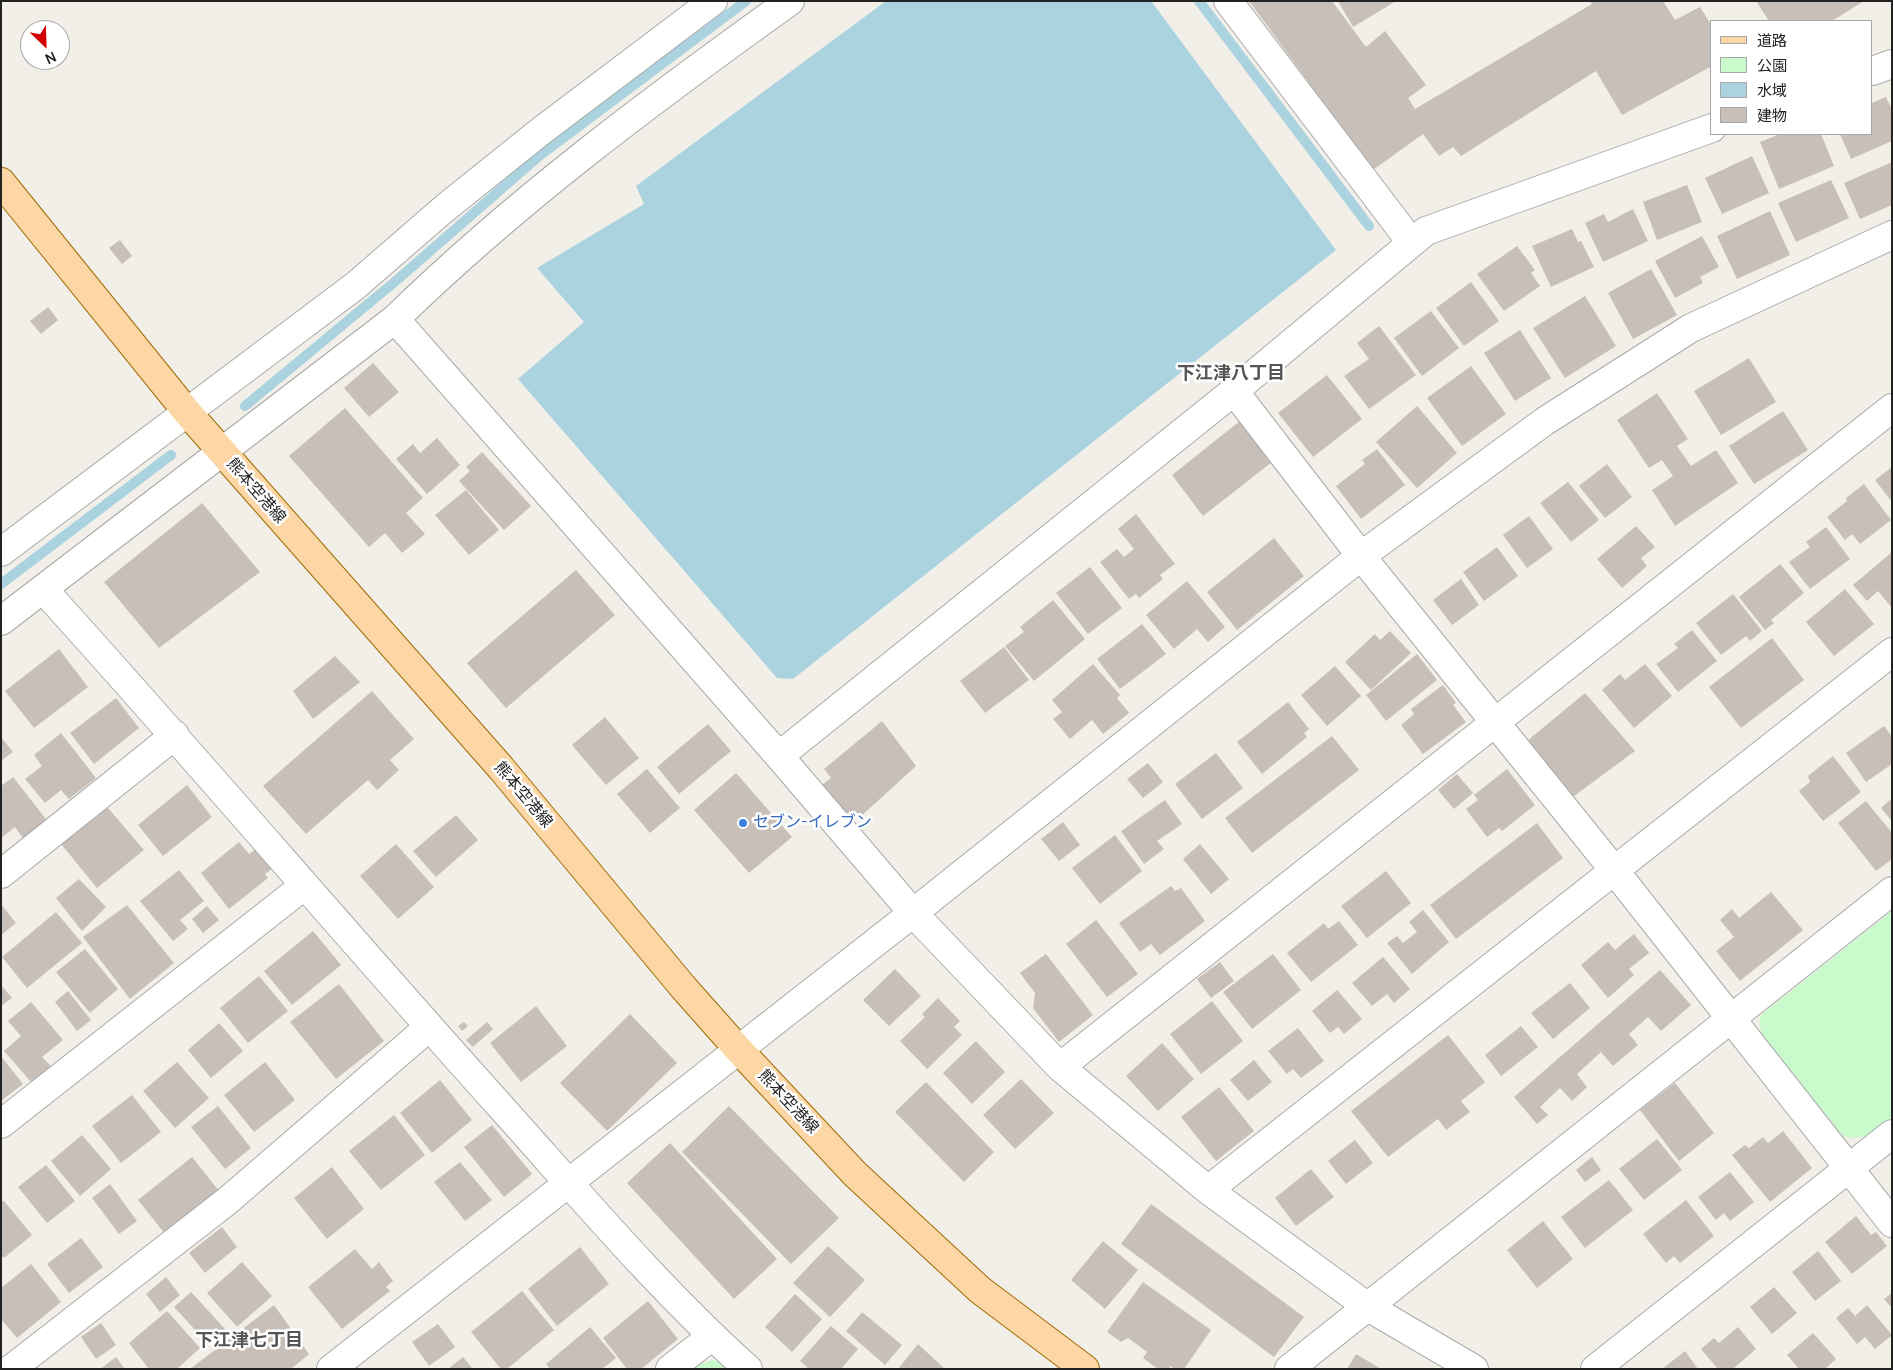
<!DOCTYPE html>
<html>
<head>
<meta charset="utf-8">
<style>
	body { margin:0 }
	#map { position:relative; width:1893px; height:1370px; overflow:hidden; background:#f2efe9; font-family:Manrope,"Noto Sans JP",sans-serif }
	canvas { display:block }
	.frame { position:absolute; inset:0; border:2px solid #222; pointer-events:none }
	.legend { position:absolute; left:1710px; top:20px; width:162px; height:115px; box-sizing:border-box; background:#fff; border:1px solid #a7a7a7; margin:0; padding:6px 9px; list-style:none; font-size:15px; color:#222 }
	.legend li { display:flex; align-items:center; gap:10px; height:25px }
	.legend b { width:25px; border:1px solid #a7a7a7 }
	.north { position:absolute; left:20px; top:20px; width:50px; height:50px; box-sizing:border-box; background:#fff; border:1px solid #a7a7a7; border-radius:50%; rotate:156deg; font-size:14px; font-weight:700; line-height:20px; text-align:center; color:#222 }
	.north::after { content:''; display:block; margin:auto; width:18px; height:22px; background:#d40000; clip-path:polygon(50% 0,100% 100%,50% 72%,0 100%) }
</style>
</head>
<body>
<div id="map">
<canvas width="1893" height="1370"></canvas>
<div class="frame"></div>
<ul class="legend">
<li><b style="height:6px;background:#fcd6a4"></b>道路</li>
<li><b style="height:14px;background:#c8facc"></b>公園</li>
<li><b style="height:14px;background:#aad3df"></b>水域</li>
<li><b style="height:14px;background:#c7bfb8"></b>建物</li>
</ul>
<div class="north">N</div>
</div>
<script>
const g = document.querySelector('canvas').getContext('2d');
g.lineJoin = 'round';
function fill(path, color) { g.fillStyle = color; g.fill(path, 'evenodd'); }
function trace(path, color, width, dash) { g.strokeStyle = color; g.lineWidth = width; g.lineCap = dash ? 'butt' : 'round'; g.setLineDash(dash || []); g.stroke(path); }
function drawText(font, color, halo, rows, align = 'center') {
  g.font = font + ' Manrope,"Noto Sans JP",sans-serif'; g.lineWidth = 5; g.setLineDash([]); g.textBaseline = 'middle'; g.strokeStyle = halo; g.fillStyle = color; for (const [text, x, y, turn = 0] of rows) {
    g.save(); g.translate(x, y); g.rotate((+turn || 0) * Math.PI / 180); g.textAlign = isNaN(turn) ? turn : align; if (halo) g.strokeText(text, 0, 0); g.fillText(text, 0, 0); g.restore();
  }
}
fill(new Path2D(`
	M1892 911V1117C1875 1130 1865 1143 1843 1136L1762 1034 1759 1023 1762 1014Z
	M713 1360 724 1364 729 1369H694L701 1364Z`), '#c8facc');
fill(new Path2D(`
	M886 1H1151L1336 250 793 679 777 678 518 379 584 322 537 268 644 204 636 186Z`), '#aad3df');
trace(new Path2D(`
	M1199 1 1369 226
	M245 406 397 280 539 156 746 1
	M1 584 171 455`), '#aad3df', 10);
fill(new Path2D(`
	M1249 1H1332L1366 47 1385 31 1426 85 1408 98 1415 109 1592 4 1590 1H1663L1675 20 1700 7 1712 26V66L1622 115 1596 71 1461 156 1453 147 1439 156 1423 134 1373 170Z
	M1338 1H1396L1353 27Z
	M1756 1H1864L1832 21H1769Z
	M1886 97 1892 110V141L1851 159 1840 134H1872V103Z
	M1780 134H1821L1834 166 1779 189 1760 142Z
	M1752 156 1769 193 1722 214 1705 178Z
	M1892 162V205L1860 219 1844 183Z
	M1831 180 1849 218 1796 242 1778 203Z
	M1687 185 1702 222 1657 240 1643 202Z
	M1633 209 1648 241 1603 262 1585 223 1604 214 1608 222Z
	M1770 211 1790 255 1737 279 1717 236Z
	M1572 229 1578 242 1581 241 1594 267 1551 287 1532 246Z
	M1702 236 1719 267 1700 277 1703 283 1675 298 1655 261Z
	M120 240 132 256 122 264 109 248Z
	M1517 246 1535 270 1531 273 1540 286 1504 311 1477 274Z
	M1651 269 1677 315 1633 339 1608 293Z
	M1471 282 1499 321 1464 346 1436 308Z
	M1585 296 1616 346 1565 378 1533 328Z
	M48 307 58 320 41 334 30 321Z
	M1431 311 1459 348 1422 376 1394 338Z
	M1379 326 1416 375 1369 409 1344 376 1369 359 1357 343Z
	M1520 330 1551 378 1515 401 1484 353Z
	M1749 358 1776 402 1721 435 1694 391Z
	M373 363 399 392 369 417 344 388Z
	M1471 366 1506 414 1462 446 1427 398Z
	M1327 375 1362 419 1313 457 1278 413Z
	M1657 393 1688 439 1677 446 1691 466 1716 450 1738 483 1675 526 1652 490 1673 476 1662 460 1649 468 1617 420Z
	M1417 406 1457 453 1417 488 1376 442Z
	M345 408 423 498 406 513 425 534 402 553 385 533 369 547 289 456Z
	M1783 411 1808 450 1754 484 1729 446Z
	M1240 421 1272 462 1203 516 1172 475Z
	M437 438 460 465 427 494 396 459 413 444 420 453Z
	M1377 449 1405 485 1361 519 1336 486 1365 464 1362 460Z
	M482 452 531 506 504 530 459 481 470 471 466 467Z
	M1607 464 1632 497 1605 518 1579 486Z
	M1892 467V502L1875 480Z
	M1568 482 1599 520 1571 542 1540 503Z
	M1864 484 1891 520 1860 544 1852 534 1845 540 1827 517 1847 501 1846 498Z
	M466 490 499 530 469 555 435 515Z
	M202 503 260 572 159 648 104 582Z
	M1136 514 1175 564 1160 575 1163 579 1139 598 1136 594 1129 599 1100 562 1117 549 1124 557 1134 549 1118 529Z
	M1529 516 1553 549 1527 568 1503 535Z
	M1636 526 1655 547 1641 558 1647 566 1622 588 1597 559Z
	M1826 527 1850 559 1810 589 1789 562 1810 547 1806 542Z
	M1274 538 1304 576 1237 630 1207 592Z
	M1497 547 1518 576 1484 601 1463 572Z
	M1892 552V608L1878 591 1867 601 1853 585Z
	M1780 564 1804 593 1771 620 1774 623 1765 630 1739 597Z
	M1090 567 1122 608 1088 634 1056 593Z
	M576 570 615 615 506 708 467 663Z
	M1461 579 1479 605 1452 625 1433 600Z
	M1187 581 1225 627 1208 642 1197 629 1174 649 1146 615Z
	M1845 589 1874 624 1834 656 1806 622Z
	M1733 594 1762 631 1750 641 1746 636 1721 655 1696 623Z
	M1053 600 1085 639 1034 681 1005 646 1024 632 1020 627Z
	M1142 624 1166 654 1120 689 1097 659Z
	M1692 630 1717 661 1678 692 1656 664 1678 648 1674 644Z
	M1390 631 1411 653 1371 690 1345 662 1375 634 1380 640Z
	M1772 638 1804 680 1741 728 1709 687Z
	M1004 647 1029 680 985 713 960 681Z
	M59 649 88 687 34 728 5 691Z
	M1417 654 1437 680 1386 721 1366 695Z
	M335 656 360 682 313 719 293 691Z
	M1093 664 1120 695 1117 698 1129 713 1103 734 1092 720 1070 739 1053 719 1062 712 1052 700Z
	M1645 664 1672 696 1634 728 1602 690 1620 674 1625 680Z
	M1335 666 1361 696 1327 726 1301 695Z
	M1443 685 1456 703 1453 705 1466 722 1423 754 1401 725 1414 714 1411 709Z
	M372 691 414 739 390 760 399 770 377 790 368 780 306 834 263 786Z
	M1585 693 1635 751 1570 799 1527 741Z
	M116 698 139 728 94 764 70 733Z
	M1288 702 1309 729 1304 733 1307 737 1262 774 1237 742Z
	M605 717 639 758 606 785 572 745Z
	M882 721 916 766 859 818 855 812 848 818 822 785 831 778 824 769Z
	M708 724 731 751 679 794 657 767Z
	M1884 726 1892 737V764L1866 782 1846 753Z
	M61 733 96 778 69 799 61 790 45 803 25 779 42 766 34 755Z
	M1332 736 1359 770 1252 853 1225 818Z
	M1 737 13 752 1 761Z
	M1216 753 1243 788 1202 819 1175 784Z
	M1833 756 1861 792 1823 821 1799 791 1810 782 1808 776Z
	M1148 763 1163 782 1143 798 1127 779Z
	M647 769 680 808 650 833 617 794Z
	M1507 769 1535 805 1502 831 1499 828 1487 837 1466 809 1478 800 1474 795Z
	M736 773 792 837 749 873 694 810Z
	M1457 774 1473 793 1454 809 1438 790Z
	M13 777 49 823 25 841 15 827 1 838V786Z
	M187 785 212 817 163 856 138 825Z
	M1892 798V821L1881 808Z
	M1165 800 1182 824 1157 841 1164 849 1144 864 1121 831Z
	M102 801 144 850 97 888 57 839Z
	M1866 801 1892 833V859L1876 871 1838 823Z
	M456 815 478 840 436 877 413 851Z
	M1063 822 1080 845 1059 861 1041 839Z
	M1537 823 1563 858 1456 939 1430 905Z
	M1115 835 1142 871 1100 904 1072 868Z
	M239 842 249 854 259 847 275 867 265 874 268 878 229 909 201 873Z
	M396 844 434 887 398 919 360 876Z
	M1200 844 1229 879 1211 894 1183 859Z
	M179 870 204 901 180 920 188 929 173 941 140 901Z
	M1386 871 1411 903 1367 938 1341 906Z
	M79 879 106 907 82 931 56 898Z
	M1171 886 1175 891 1181 888 1205 921 1160 955 1151 944 1140 952 1119 923Z
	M1771 892 1803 930 1740 981 1716 951 1734 937 1720 920 1732 909 1739 918Z
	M1 904 16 923 1 935Z
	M127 905 174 963 130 999 83 937Z
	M207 906 219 920 203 933 192 919Z
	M1423 910 1449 942 1412 974 1387 943 1397 936 1403 943 1417 932 1409 922Z
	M56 912 82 943 27 988 2 957Z
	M1096 920 1138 974 1107 997 1066 944Z
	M1339 921 1358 945 1311 982 1287 953 1324 923 1328 929Z
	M313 931 341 965 292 1005 264 971Z
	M1634 934 1649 953 1629 969 1634 975 1608 998 1581 965 1608 942 1615 950Z
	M85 949 118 989 90 1013 56 972Z
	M1046 954 1093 1015 1059 1042 1033 1008 1035 993 1020 973Z
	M1273 954 1301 990 1252 1029 1223 992Z
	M1383 957 1410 989 1394 1003 1387 994 1372 1006 1352 983Z
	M1220 962 1234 981 1211 998 1197 979Z
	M895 969 921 996 889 1026 863 1000Z
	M1660 970 1691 1005 1661 1031 1648 1017 1629 1034 1638 1045 1613 1066 1601 1052 1577 1074 1587 1087 1572 1101 1560 1088 1540 1107 1548 1115 1537 1124 1514 1097Z
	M259 976 288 1011 248 1043 220 1008Z
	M1570 983 1590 1008 1553 1039 1531 1013Z
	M339 984 384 1041 336 1079 290 1022Z
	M1 985 12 998 1 1006Z
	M1337 990 1362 1019 1344 1034 1338 1027 1330 1033 1312 1011Z
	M68 991 91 1020 77 1031 55 1002Z
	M938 998 960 1021 954 1027 962 1035 927 1069 900 1041 925 1017 922 1014Z
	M1212 1001 1243 1041 1201 1074 1170 1034Z
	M31 1002 63 1040 42 1057 52 1067 32 1083 4 1051 21 1036 8 1021Z
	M536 1006 567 1046 521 1082 490 1043Z
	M630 1014 677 1063 607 1131 560 1083Z
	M464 1022 468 1026 462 1031 458 1026Z
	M487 1022 493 1029 473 1047 466 1040Z
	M219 1023 243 1051 211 1078 188 1050Z
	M1521 1026 1538 1047 1501 1076 1485 1055Z
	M1298 1028 1324 1061 1301 1078 1293 1069 1287 1074 1268 1051Z
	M1448 1035 1485 1082 1461 1101 1470 1112 1446 1130 1438 1119 1388 1157 1351 1111Z
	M976 1041 1005 1072 972 1104 943 1073Z
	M1162 1043 1194 1079 1158 1111 1126 1076Z
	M1 1056 23 1084 1 1101Z
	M1254 1060 1272 1082 1248 1101 1230 1080Z
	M177 1062 209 1098 175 1128 143 1091Z
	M265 1062 295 1100 254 1132 224 1095Z
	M1021 1079 1054 1113 1015 1149 983 1115Z
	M440 1080 472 1120 432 1153 400 1113Z
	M926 1082 994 1152 964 1182 895 1112Z
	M1675 1083 1714 1133 1679 1161 1640 1110Z
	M1219 1087 1254 1131 1216 1161 1181 1117Z
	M132 1095 161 1132 121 1163 92 1126Z
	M218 1106 251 1148 225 1169 191 1127Z
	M729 1106 839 1218 791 1264 682 1152Z
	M394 1115 425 1155 381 1190 349 1151Z
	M492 1125 532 1174 504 1197 464 1147Z
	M1783 1131 1812 1168 1770 1202 1732 1155 1745 1145 1749 1148 1763 1137 1768 1143Z
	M82 1135 111 1169 80 1196 51 1161Z
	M1657 1139 1682 1170 1644 1200 1619 1169Z
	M1355 1140 1373 1163 1346 1184 1328 1161Z
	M670 1143 777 1259 734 1299 627 1183Z
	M192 1157 219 1191 165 1234 138 1200Z
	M1592 1157 1601 1170 1585 1182 1576 1170Z
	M460 1162 492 1200 465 1221 434 1182Z
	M46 1165 75 1201 47 1223 18 1187Z
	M332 1167 364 1209 327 1239 294 1198Z
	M1311 1169 1334 1197 1296 1226 1275 1198Z
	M1730 1172 1754 1202 1730 1221 1724 1213 1716 1220 1698 1197Z
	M1609 1180 1633 1210 1585 1248 1561 1217Z
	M110 1184 137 1221 119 1234 92 1198Z
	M1686 1200 1714 1236 1680 1263 1674 1256 1666 1263 1643 1234Z
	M4 1201 32 1235 4 1258 1 1255V1202Z
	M1151 1204 1304 1317 1274 1357 1121 1244Z
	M1856 1216 1871 1235 1876 1232 1887 1246 1852 1274 1825 1242Z
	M1543 1221 1573 1259 1537 1288 1507 1250Z
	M222 1227 237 1247 205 1273 189 1253Z
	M81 1238 103 1267 69 1293 47 1264Z
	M1103 1241 1138 1270 1105 1309 1071 1280Z
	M828 1246 865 1280 830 1317 793 1283Z
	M580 1247 609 1284 557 1326 528 1289Z
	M355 1249 372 1269 379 1262 393 1281 386 1287 390 1291 342 1329 308 1287Z
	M1818 1251 1841 1281 1815 1301 1792 1272Z
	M242 1262 272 1296 237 1327 207 1293Z
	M31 1264 61 1302 17 1338 1 1319V1288Z
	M166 1277 180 1295 160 1312 146 1294Z
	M1143 1282 1211 1330 1184 1369H1174L1171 1366 1169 1369H1158L1143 1358 1147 1352 1128 1338 1121 1342 1107 1332Z
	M1774 1287 1797 1313 1772 1334 1750 1307Z
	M522 1291 554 1330 507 1369H501L471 1332Z
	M191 1292 225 1329 208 1344 174 1307Z
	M1892 1293V1308L1884 1299Z
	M795 1294 822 1319 792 1352 765 1327Z
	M648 1301 678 1339 641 1369H627L603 1338Z
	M274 1305 309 1354 291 1369H190Z
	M1867 1305 1892 1335 1875 1349 1865 1337 1857 1344 1836 1318 1848 1308 1855 1316Z
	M167 1311 200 1348 177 1369H149L129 1343Z
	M862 1312 902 1345 885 1365 846 1331Z
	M101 1323 116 1345 96 1359 81 1337Z
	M438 1324 455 1347 429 1366 412 1342Z
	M831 1326 858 1349 841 1369H809L800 1361Z
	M590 1327 616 1358 602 1369H550L546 1364Z
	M1738 1327 1756 1349 1733 1369H1718L1701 1349 1714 1338 1719 1343Z
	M1813 1333 1836 1359 1825 1369H1799L1787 1355Z
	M918 1344 945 1369H898Z
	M1685 1351 1698 1369H1662Z
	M1356 1354 1381 1369H1347Z
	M116 1357 125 1369H100Z
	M463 1357 473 1369H448Z`), '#c7bfb8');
const minor = new Path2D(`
	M1228 1 1411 242
	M1872 71 1892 64
	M395 319 779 756 913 913 1060 1067 1208 1190 1368 1307 1474 1369
	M1234 391 1361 556 1614 870 1892 1223
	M1 552 355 286 445 208 541 131 713 1
	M43 589C198 760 347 936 501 1107 581 1196 659 1289 748 1369
	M1 621 395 319C516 201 652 100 790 1
	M779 756 1234 391 1426 231 1712 128
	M1 874 175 735
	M1060 1067 1892 408
	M1 1124 305 885
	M1208 1190 1892 652
	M11 1369 226 1202 429 1027
	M331 1369 913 913 1361 556 1545 421 1691 328 1892 235
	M670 1369 712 1336
	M1289 1369 1892 891
	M1595 1369 1892 1134`);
const major = new Path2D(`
	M1 182 187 412 501 768 683 987 738 1049 855 1174 980 1290 1085 1369`);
trace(minor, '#a9a9a9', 30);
trace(major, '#a06b00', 30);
trace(minor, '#fff', 28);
trace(major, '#fcd6a4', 28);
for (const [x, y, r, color] of [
	[743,823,5,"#3f7fe0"]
]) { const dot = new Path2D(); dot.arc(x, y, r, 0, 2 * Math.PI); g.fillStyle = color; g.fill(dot); trace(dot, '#fff', 2); }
drawText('16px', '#222', '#fff', [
	["熊本空港線",256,491,49],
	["熊本空港線",523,795,50],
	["熊本空港線",788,1102,47]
]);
drawText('16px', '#366cbe', '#fff', [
	["セブン-イレブン",753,823]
], 'left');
drawText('bold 18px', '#555', '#fff', [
	["下江津八丁目",1231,374],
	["下江津七丁目",249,1341]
]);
</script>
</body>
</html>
